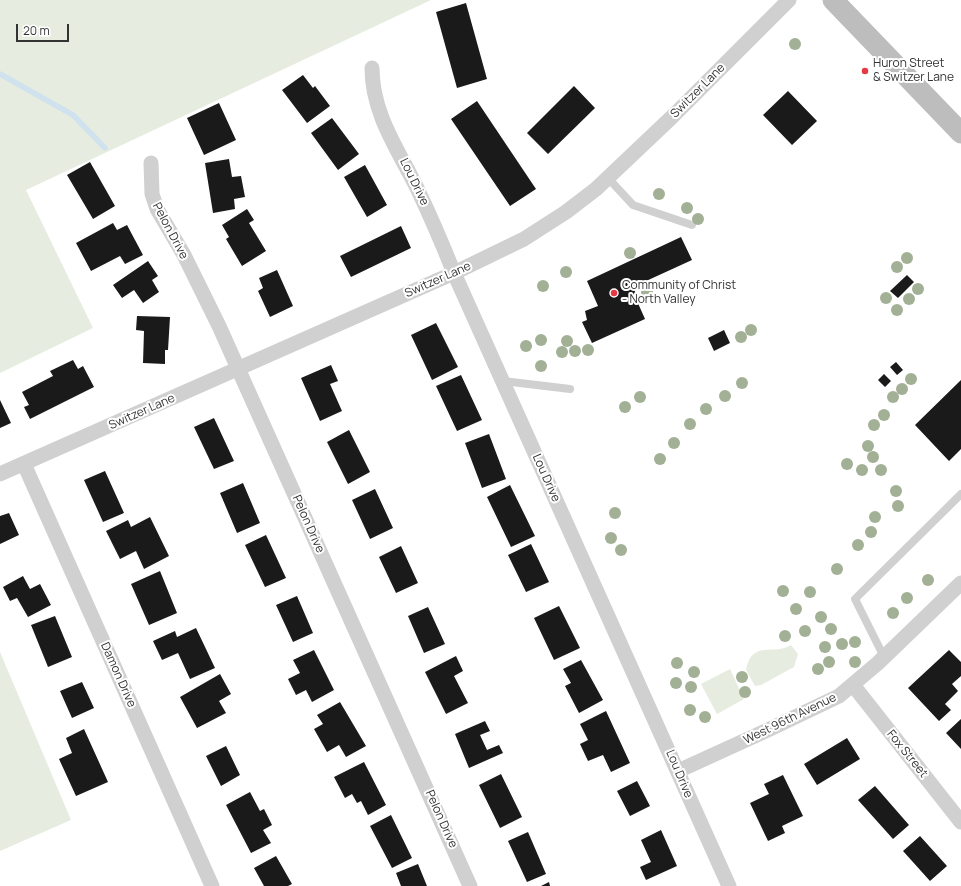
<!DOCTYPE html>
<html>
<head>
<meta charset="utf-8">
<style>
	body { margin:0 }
	#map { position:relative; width:961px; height:886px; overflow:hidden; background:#fff; font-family:Manrope,sans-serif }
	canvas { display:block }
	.scale { position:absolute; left:16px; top:24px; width:53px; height:18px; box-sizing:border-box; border:2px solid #333; border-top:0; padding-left:5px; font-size:12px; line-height:14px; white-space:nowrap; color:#333; -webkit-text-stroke:3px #fff; paint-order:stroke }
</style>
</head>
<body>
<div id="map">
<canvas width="961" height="886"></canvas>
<div class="scale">20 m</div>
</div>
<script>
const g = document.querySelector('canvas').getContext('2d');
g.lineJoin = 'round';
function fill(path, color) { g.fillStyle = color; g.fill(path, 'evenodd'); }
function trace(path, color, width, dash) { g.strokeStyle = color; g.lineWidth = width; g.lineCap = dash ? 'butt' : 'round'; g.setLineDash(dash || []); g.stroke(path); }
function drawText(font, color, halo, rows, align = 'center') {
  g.font = font + ' Manrope,sans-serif'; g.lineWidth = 4; g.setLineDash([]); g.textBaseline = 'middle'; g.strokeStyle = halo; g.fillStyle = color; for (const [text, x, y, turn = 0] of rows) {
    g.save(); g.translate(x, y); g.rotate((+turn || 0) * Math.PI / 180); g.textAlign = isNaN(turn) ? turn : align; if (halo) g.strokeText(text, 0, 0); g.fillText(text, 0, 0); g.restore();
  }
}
fill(new Path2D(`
	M0 0H431L26 190 93 328 0 373Z
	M791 645 798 654 794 667 761 685 755 686 746 670C752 639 774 656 791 645Z
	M0 652 71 820 0 851Z
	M730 669 744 699 717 714 701 684Z`), '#e6ecdf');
trace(new Path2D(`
	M0 74 73 115 105 148`), '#cfe2ee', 5.5);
fill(new Path2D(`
	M466 3 487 79 457 88 436 12Z
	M303 75 313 88 315 86 330 106 307 123 282 90Z
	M574 86 595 108 548 154 527 133Z
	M788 91 817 121 792 145 763 115Z
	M477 101 536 189 510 206 451 119Z
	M219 103 236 140 204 155 187 118Z
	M332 118 359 154 338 170 311 133Z
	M229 159 232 177 241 176 245 197 234 199 235 209 213 213 205 163Z
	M90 162 115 206 93 219 67 175Z
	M365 165 387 205 367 217 344 177Z
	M247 209 254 220 249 223 266 251 242 266 226 239 229 237 222 225Z
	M113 223 117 230 127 225 143 255 125 264 120 256 91 271 76 243Z
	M401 226 411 248 351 277 340 256Z
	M681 237 692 260 633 287 639 300 637 301 645 319 592 343 582 322 587 320 585 311 598 306 587 281Z
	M148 261 158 276 152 280 159 292 143 303 134 290 122 298 113 285Z
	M277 270 293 306 270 317 258 291 263 288 259 278Z
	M907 275 914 282 898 298 890 291Z
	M137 316 170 317 168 350H165V364L143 363 144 331 136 330Z
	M436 323 458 367 432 380 411 335Z
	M724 330 730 343 714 351 708 338Z
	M73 360 78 369 83 366 94 387 30 419 24 407 29 405 22 392 53 376 50 371Z
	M896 362 903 370 897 375 890 367Z
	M331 365 338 381 330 384 342 411 320 421 301 378Z
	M884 374 891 381 885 387 878 380Z
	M461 375 482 420 457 431 436 386Z
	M961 380V449L949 461 915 425Z
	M0 400 11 423 0 428Z
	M214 418 234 461 214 469 194 427Z
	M349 430 370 472 348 484 327 442Z
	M489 434 506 479 482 488 465 443Z
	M105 471 124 513 103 522 84 480Z
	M243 483 260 523 237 533 220 493Z
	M510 485 535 536 511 547 487 497Z
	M375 489 393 528 370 539 352 500Z
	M9 513 19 535 0 544V516Z
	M150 517 169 556 144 569 136 551 120 559 106 531 128 520 131 527Z
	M266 535 286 578 265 587 245 545Z
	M531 544 549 582 526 592 508 555Z
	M401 546 418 583 396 593 379 557Z
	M160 571 177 613 149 625 131 584Z
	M23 576 30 589 40 584 51 605 28 617 17 598 10 601 3 587Z
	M297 596 313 633 293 642 276 605Z
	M559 606 580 648 554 660 534 618Z
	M428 607 445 644 424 653 408 616Z
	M55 616 72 657 48 667 31 625Z
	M196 628 215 668 190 679 178 653 162 660 153 641 175 631 177 637Z
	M314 650 334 690 312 702 306 690 296 695 288 679 300 673 293 660Z
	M949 650 961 662V676L952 684 958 691 945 704 951 710 939 721 908 688Z
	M456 656 463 671 454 676 468 703 446 714 425 672Z
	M581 660 603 700 579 713 565 686 571 683 563 669Z
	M220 674 231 694 219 701 226 713 197 728 180 697Z
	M82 682 94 708 72 718 60 691Z
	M340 702 366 746 346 757 339 745 327 752 314 729 323 724 317 715Z
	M606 711 630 763 611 772 603 755 588 761 580 744 588 740 580 724Z
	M961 719V749L946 733Z
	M485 721 490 731 480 735 487 750 499 745 503 753 469 768 455 734Z
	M84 729 108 782 76 796 59 759 72 753 66 738Z
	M847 738 860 759 817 785 804 764Z
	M226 746 240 775 221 786 206 756Z
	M364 762 386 805 368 815 361 801 357 803 352 794 345 798 334 777Z
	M501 774 522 817 500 828 479 785Z
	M783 775 803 816 782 826 785 833 768 841 750 803 769 794 764 784Z
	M637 781 650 806 630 816 617 791Z
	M875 786 909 825 893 839 858 800Z
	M250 792 260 811 264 809 272 825 263 830 271 843 251 853 226 805Z
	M391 815 412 858 392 868 370 826Z
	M661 830 677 866 646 880 640 867 651 862 641 840Z
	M528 832 546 874 527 882 508 841Z
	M920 836 947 866 930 881 903 851Z
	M276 856 292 884 288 886H264L254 868Z
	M418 864 427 886H401L396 873Z
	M549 882 550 886H541Z`), '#1a1a1a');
trace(new Path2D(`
	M608 178 633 205 692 225
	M503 381 570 389
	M884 657 855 599 961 494`), '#d0d0d0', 8);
trace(new Path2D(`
	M372 68C372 113 397 148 416 186 430 215 442 243 454 273L729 886
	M151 163 152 194 157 209 184 255 219 326 470 886
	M24 464 212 886
	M0 474 454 273 524 239 566 212 596 189 673 116 789 0
	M853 685 961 822
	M678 771 770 729 839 696 878 663 961 583`), '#d0d0d0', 15);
trace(new Path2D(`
	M833 0 961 133`), '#bdbdbd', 21);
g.fillStyle = '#a2b095';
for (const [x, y] of [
	[795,44],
	[659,194],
	[687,208],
	[698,219],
	[630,253],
	[907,258],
	[897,267],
	[566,272],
	[543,286],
	[918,289],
	[647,292],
	[886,298],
	[909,299],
	[897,310],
	[751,330],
	[741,337],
	[541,340],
	[567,341],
	[526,346],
	[588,350],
	[575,351],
	[562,352],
	[541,366],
	[911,379],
	[742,383],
	[902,389],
	[725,396],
	[640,397],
	[893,397],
	[625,407],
	[706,409],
	[884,415],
	[690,424],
	[874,425],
	[674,443],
	[868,446],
	[873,457],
	[660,459],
	[847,464],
	[862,470],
	[881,470],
	[896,491],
	[898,506],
	[615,513],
	[875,517],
	[871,532],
	[611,538],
	[858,545],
	[621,550],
	[837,569],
	[928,580],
	[783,591],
	[810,592],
	[907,598],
	[796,609],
	[893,613],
	[821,617],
	[831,629],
	[805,631],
	[785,636],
	[855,642],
	[842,644],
	[825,647],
	[829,662],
	[855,662],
	[677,663],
	[818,669],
	[694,672],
	[742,677],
	[676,683],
	[691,687],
	[745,692],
	[690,710],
	[705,717]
]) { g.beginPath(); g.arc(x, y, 6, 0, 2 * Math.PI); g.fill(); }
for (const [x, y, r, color] of [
	[865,71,4,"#e63946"],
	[614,293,4,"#e63946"]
]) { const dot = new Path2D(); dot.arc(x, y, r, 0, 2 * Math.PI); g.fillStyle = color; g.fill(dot); trace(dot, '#fff', 1.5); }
drawText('12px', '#333', '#fff', [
	["Huron Street",873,64],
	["& Switzer Lane",873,78],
	["Community of Christ",622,286],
	["- North Valley",622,300]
], 'left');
drawText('12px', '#333', '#fff', [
	["Switzer Lane",698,91,-45],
	["Lou Drive",414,182,64],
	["Pelon Drive",170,231,62],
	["Switzer Lane",438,280,-24],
	["Switzer Lane",142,412,-24],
	["Lou Drive",546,478,66],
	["Pelon Drive",308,524,66],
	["Damon Drive",118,675,66],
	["West 96th Avenue",790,719,-26],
	["Fox Street",907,754,51],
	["Lou Drive",679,774,67],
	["Pelon Drive",441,819,66]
]);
</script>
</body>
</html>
